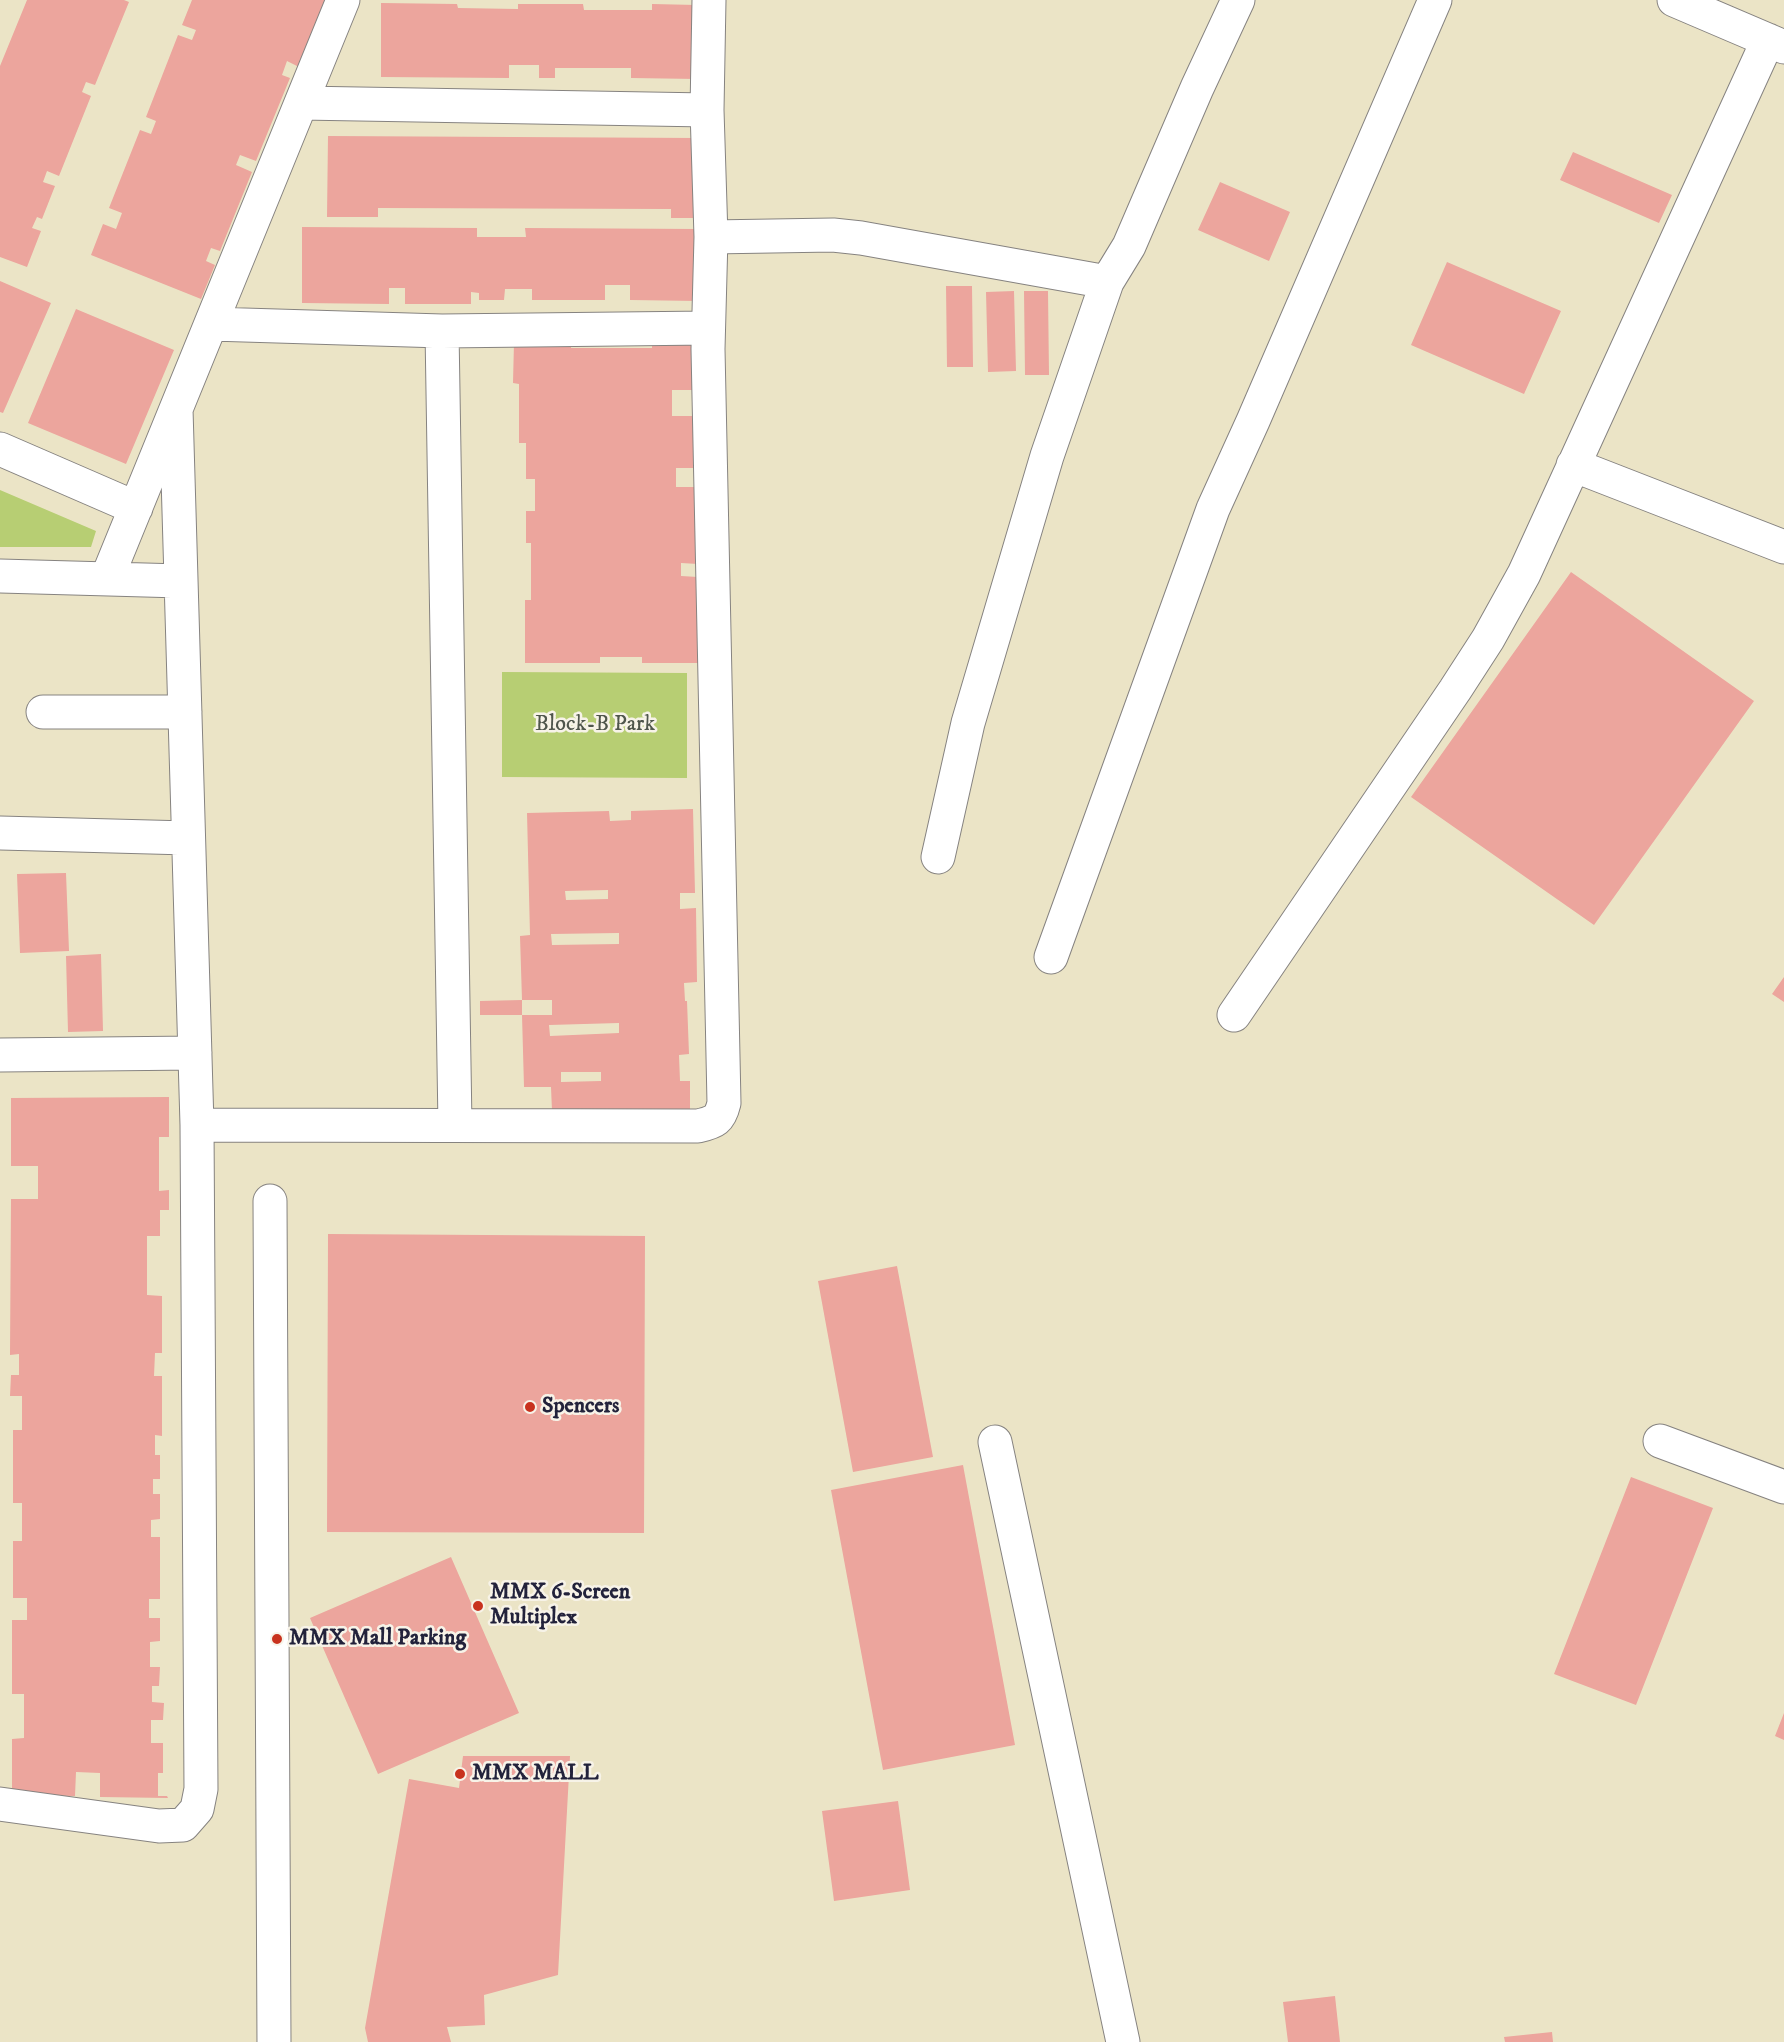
<!DOCTYPE html>
<html>
<head>
<meta charset="utf-8">
<style>
	body { margin:0 }
	canvas { display:block; background:#ebe4c6 }
</style>
</head>
<body>
<canvas width="1784" height="2042"></canvas>
<script>
const g = document.querySelector('canvas').getContext('2d');
g.lineJoin = 'round';
function fill(path, color) { g.fillStyle = color; g.fill(path, 'evenodd'); }
function trace(path, color, width, dash) { g.strokeStyle = color; g.lineWidth = width; g.lineCap = dash ? 'butt' : 'round'; g.setLineDash(dash || []); g.stroke(path); }
function drawText(font, color, halo, rows, align = 'center') {
  g.font = font + ' "IM FELL DW Pica",serif'; g.lineWidth = 5; g.setLineDash([]); g.textBaseline = 'middle'; g.strokeStyle = halo; g.fillStyle = color; for (const [text, x, y, turn = 0] of rows) {
    g.save(); g.translate(x, y); g.rotate((+turn || 0) * Math.PI / 180); g.textAlign = isNaN(turn) ? turn : align; if (halo) g.strokeText(text, 0, 0); g.fillText(text, 0, 0); g.restore();
  }
}
fill(new Path2D(`
	M0 490 96 531 91 547H0Z
	M502 672 687 673V778L502 777Z`), '#b7ce73');
fill(new Path2D(`
	M27 0H124L129 2 95 85 86 82 82 92 91 96 59 176 47 171 43 182 55 186 42 219 37 217 32 228 41 231 27 267 0 257V66Z
	M192 0H326L299 67 287 61 282 75 290 78 256 161 240 155 236 165 252 172 220 251 211 248 206 261 215 265 201 299 91 255 103 224 116 229 122 213 109 208 140 130 151 134 156 121 146 117 178 35 192 40 196 30 182 25Z
	M381 3 457 4 458 8 518 9V4H583L584 10H652V4L697 5V79L631 78V68H555V78H539V65H509V78L381 77Z
	M328 136 699 138V218H671V209L378 208V217H327Z
	M1573 152 1672 195 1659 223 1560 180Z
	M1220 182 1290 212 1269 261 1198 230Z
	M302 227 477 228V237H526L525 228 699 229 698 301 630 300V285H605V300H532V289H505L504 300H479V293L471 292V304H405V288H389V304L302 303Z
	M1447 262 1561 311 1524 394 1411 345Z
	M0 281 51 303 3 413 0 412Z
	M946 286H972L973 367H947Z
	M1014 291 1016 371 988 372 986 292Z
	M1024 291H1048L1049 375H1025Z
	M76 309 174 350 126 464 28 423Z
	M514 342H571V348H652V342H702V390H672V416H695V468H676V487H698V564L681 563V576L698 577V663H642V657H600V663H525V600H531V543H526V511H535V479H526V443H519V384L513 383Z
	M1571 572 1754 701 1594 925 1411 797Z
	M693 809 695 893H680V909L696 908 697 982 684 983 685 1001H687L689 1054 679 1055 680 1081H690V1120L552 1111 551 1087H524L522 1015H552V1000H522L520 936 530 935 527 813 609 811 610 821 631 820V811ZM608 890V899L566 900 565 891ZM619 933V944L552 945 551 934ZM619 1023V1033L550 1036 549 1025ZM561 1072H601V1081L561 1082Z
	M66 873 69 951 20 953 17 874Z
	M101 954 103 1031 68 1032 66 956Z
	M1784 977V1002L1772 994Z
	M522 1000V1015H480V1001Z
	M169 1097V1137H159V1191L169 1190V1210H160V1236H147V1295L162 1296V1353H155L154 1376H162V1436L155 1435V1455H160V1479H153V1494H160V1519L151 1520V1537H160V1599H149V1618H160V1641L150 1642V1667H160L159 1686H152V1702L164 1703 163 1720H151V1743H163V1773H158V1796H167L168 1798 100 1797V1773L76 1772 75 1796 9 1795 12 1792V1739L24 1738V1694H12V1620H27V1598H13V1541H22V1503H13V1430H22V1396H10L11 1375H19V1354L10 1355 11 1199H38V1166H11V1098Z
	M328 1234 645 1236 644 1533 327 1532Z
	M897 1266 933 1457 853 1472 818 1281Z
	M963 1465 1015 1745 883 1770 831 1490Z
	M1631 1477 1713 1508 1636 1705 1554 1674Z
	M451 1557 519 1713 378 1774 310 1618Z
	M1784 1713V1740L1775 1736Z
	M463 1756H570L558 1975 484 1995 485 2025 447 2027 451 2042H368L365 2028 409 1779 459 1788Z
	M898 1801 910 1890 834 1901 822 1811Z
	M1335 1996 1340 2042H1288L1283 2002Z
	M1552 2032 1553 2042H1505L1504 2037Z`), '#eca59d');
const minor = new Path2D(`
	M1674 0 1784 47
	M301 103 707 110
	M711 237 833 235 861 238 1107 282
	M211 324 442 331 708 328
	M442 331 455 1125
	M0 449 136 508
	M1573 465 1784 547
	M0 576 181 581
	M107 578 343 0
	M43 712H185
	M0 833 188 838
	M938 857 968 723 1047 456 1107 282 1129 246 1197 88 1238 0
	M1051 957 1213 509 1253 421 1435 0
	M1234 1015 1455 690 1488 639 1524 574 1768 40
	M0 1055 195 1053
	M197 1125 698 1126C715 1122 720 1120 724 1103L708 349 711 237 707 110 709 0
	M270 1201 274 2042
	M1660 1441 1784 1487
	M995 1442 1123 2042
	M0 1804 159 1826 183 1825 197 1809 201 1789 197 1125 176 409`);
trace(minor, '#868380', 35);
trace(minor, '#fff', 33);
for (const [x, y, r, color] of [
	[530,1407,6,"#c8321e"],
	[478,1606,6,"#c8321e"],
	[277,1639,6,"#c8321e"],
	[460,1774,6,"#c8321e"]
]) { const dot = new Path2D(); dot.arc(x, y, r, 0, 2 * Math.PI); g.fillStyle = color; g.fill(dot); trace(dot, '#f7f3e8', 2); }
drawText('22px', '#4f564c', '#f7f3e8', [
	["Block-B Park",595,725]
]);
drawText('bold 22px', '#22223b', '#f7f3e8', [
	["Spencers",542,1407],
	["MMX 6-Screen",490,1593],
	["Multiplex",490,1618],
	["MMX Mall Parking",289,1639],
	["MMX MALL",472,1774]
], 'left');
</script>
</body>
</html>
